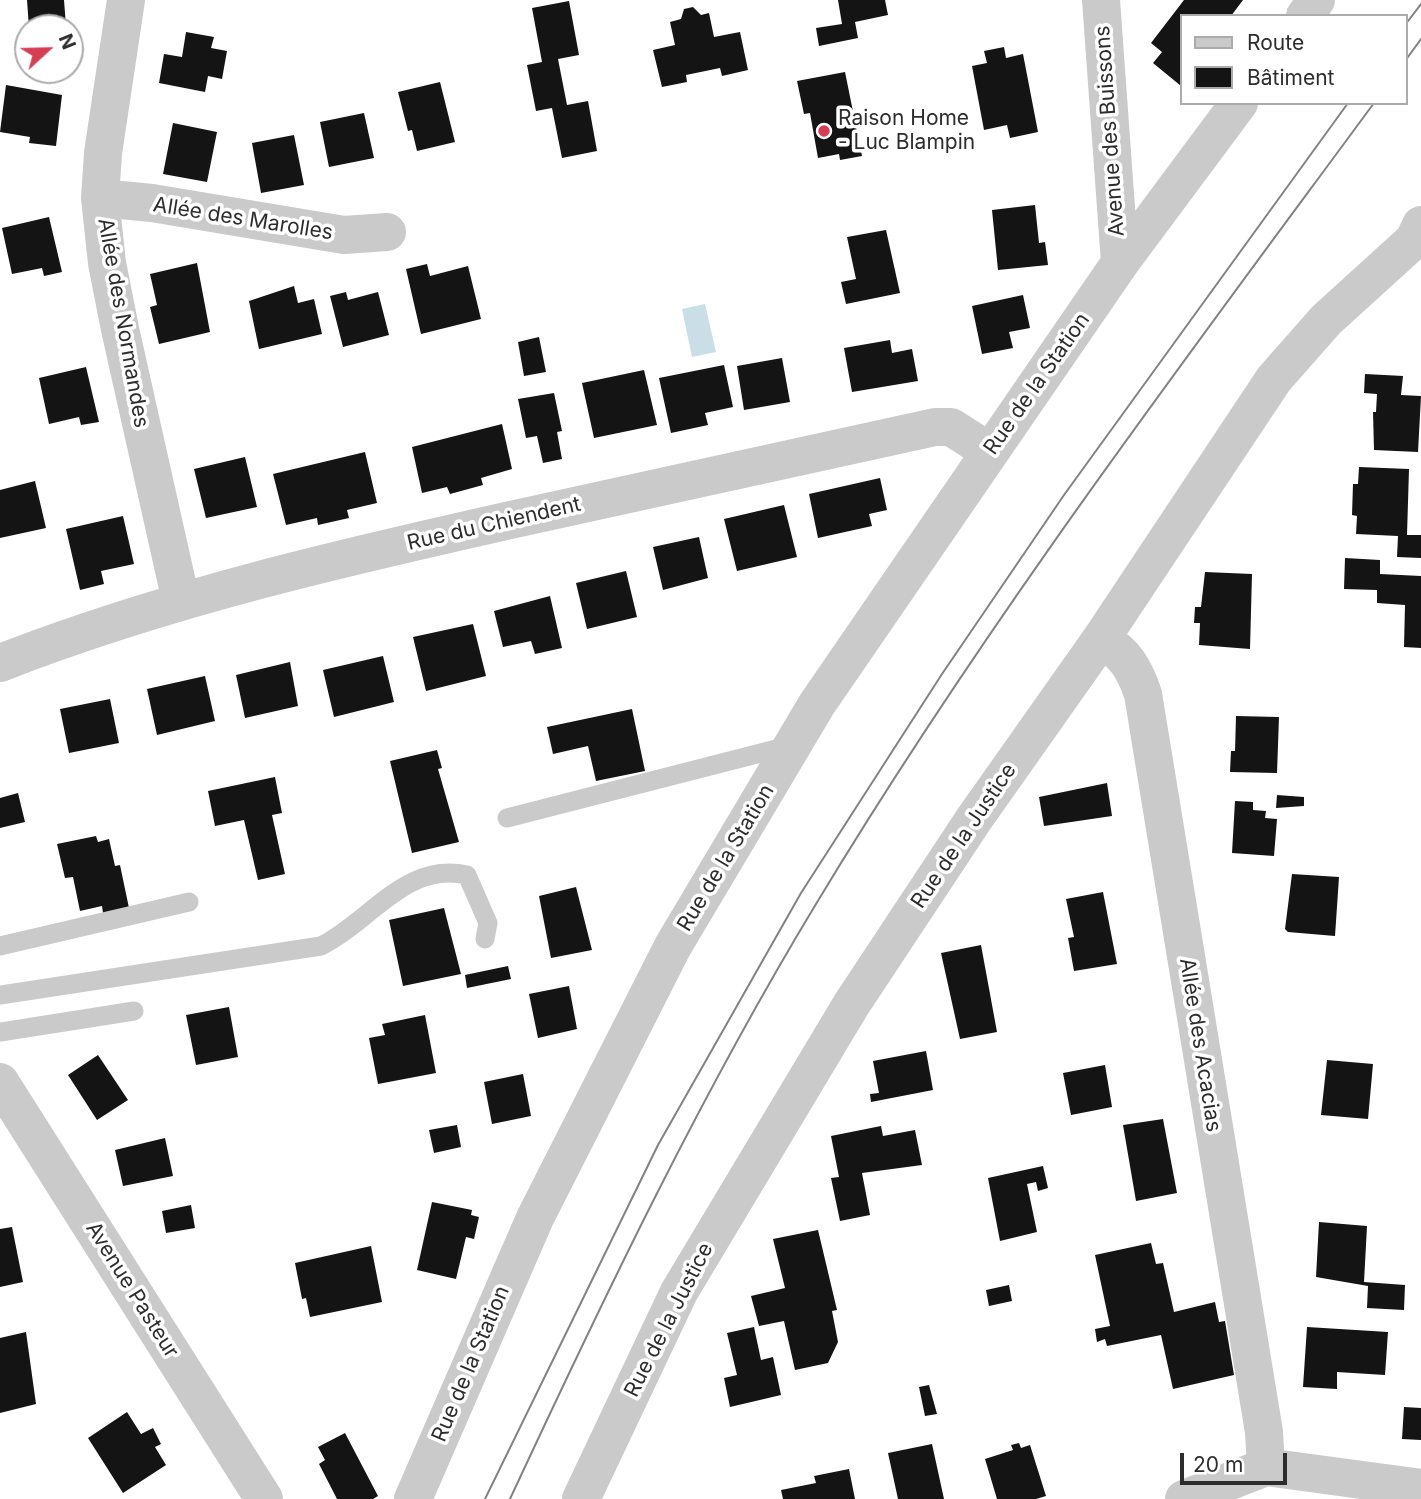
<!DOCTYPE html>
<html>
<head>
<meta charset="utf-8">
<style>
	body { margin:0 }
	#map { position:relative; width:1421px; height:1499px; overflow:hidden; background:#fff; font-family:Inter,sans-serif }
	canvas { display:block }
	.legend { position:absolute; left:1180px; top:14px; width:228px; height:91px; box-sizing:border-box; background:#fff; border:2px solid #ababab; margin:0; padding:9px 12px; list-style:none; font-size:21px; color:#2d2d2d }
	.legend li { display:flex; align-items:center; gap:14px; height:35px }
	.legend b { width:35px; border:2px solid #ababab }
	.north { position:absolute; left:14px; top:14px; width:70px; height:70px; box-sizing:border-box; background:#fff; border:2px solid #ababab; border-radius:50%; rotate:68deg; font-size:19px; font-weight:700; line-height:28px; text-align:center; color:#2d2d2d }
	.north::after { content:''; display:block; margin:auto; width:24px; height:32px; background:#d43f54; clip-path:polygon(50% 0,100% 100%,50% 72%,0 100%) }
	.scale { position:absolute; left:1180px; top:1453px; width:107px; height:32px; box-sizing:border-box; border:4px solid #2d2d2d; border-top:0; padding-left:9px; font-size:21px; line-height:24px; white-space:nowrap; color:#2d2d2d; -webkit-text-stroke:5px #fff; paint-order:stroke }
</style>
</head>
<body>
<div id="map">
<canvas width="1421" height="1499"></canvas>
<ul class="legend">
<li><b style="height:9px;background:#cacaca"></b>Route</li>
<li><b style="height:19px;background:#141414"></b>Bâtiment</li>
</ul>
<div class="north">N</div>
<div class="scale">20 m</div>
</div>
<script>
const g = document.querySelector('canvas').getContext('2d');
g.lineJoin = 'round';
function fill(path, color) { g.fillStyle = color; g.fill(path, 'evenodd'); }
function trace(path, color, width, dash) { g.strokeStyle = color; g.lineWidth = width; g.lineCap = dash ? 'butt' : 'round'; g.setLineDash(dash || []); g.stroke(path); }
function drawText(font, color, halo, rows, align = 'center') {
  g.font = font + ' Inter,sans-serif'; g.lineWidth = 7; g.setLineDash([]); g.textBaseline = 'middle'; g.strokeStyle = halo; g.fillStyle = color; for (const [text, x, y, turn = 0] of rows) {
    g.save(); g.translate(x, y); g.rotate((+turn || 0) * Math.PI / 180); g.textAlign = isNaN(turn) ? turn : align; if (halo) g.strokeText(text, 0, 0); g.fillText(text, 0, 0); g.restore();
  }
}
fill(new Path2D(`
	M705 304 716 352 692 357 682 309Z`), '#cadee8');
fill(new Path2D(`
	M27 0H64L66 26 29 28Z
	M838 0H885L888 15 855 22 858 38 819 46 816 28 842 24Z
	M1184 0H1243L1231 16H1181V86L1153 63 1162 52 1151 43Z
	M569 1 579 55 558 59 567 105 588 101 597 151 562 158 552 108 536 111 527 65 542 62 532 8Z
	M693 7 701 15 709 13 714 37 740 32 748 70 722 76 720 68 686 75 687 82 662 87 653 50 675 45 670 22 681 19 684 9Z
	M186 32 214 37 211 48 227 51 222 79 208 76 205 92 159 83 164 54 182 57Z
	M1004 47 1006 58 1023 54 1038 132 1010 138 1007 125 984 130 972 66 987 63 984 51Z
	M845 72 862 156 840 160 839 154 818 158 810 113 804 114 797 81Z
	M440 82 455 142 417 151 412 130 408 131 398 92Z
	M6 85 62 95 56 146 29 143 30 137 0 132Z
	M364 113 374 158 329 167 320 122Z
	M173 123 217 132 207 182 163 174Z
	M294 135 304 185 261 193 252 143Z
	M1035 205 1039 243 1045 242 1048 265 998 270 992 210Z
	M49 217 62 272 44 276 42 268 12 274 2 228Z
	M886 230 900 293 846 304 841 282 856 279 847 237Z
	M197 263 210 332 159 344 150 307 157 305 150 274Z
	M427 264 430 276 468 266 481 319 421 334 406 269Z
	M294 286 298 303 314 299 322 334 259 349 249 301Z
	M346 292 348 300 378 292 389 335 343 347 330 296Z
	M1023 295 1030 328 1009 332 1013 348 982 354 972 306Z
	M539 337 546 372 524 376 518 342Z
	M890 340 892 353 912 349 918 381 852 392 844 348Z
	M782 358 790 402 744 410 737 366Z
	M724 365 733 407 705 413 708 425 671 433 659 378Z
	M86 367 99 422 81 425 79 417 49 424 39 378Z
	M644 370 657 425 594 438 582 383Z
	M1365 374 1403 376 1401 395 1421 396 1418 452 1374 450 1373 412H1376L1377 394 1364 393Z
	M554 393 562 431 557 432 562 459 543 463 537 436 526 438 518 399Z
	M502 424 512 469 481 478 483 485 450 494 447 487 422 493 412 447Z
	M365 452 377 503 347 510 349 518 318 525 317 518 286 525 273 474Z
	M245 457 257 507 206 518 194 469Z
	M1359 467 1409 469 1407 535H1421V558L1397 557 1398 536 1356 534 1357 516 1352 515 1353 484H1358Z
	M880 478 887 510 869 514 872 526 818 538 809 494Z
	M35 481 46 528 0 538V490Z
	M784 505 797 557 737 571 724 519Z
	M123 516 134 564 101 571 104 584 80 590 66 529Z
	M699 537 708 578 663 590 653 547Z
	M1345 558 1380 560V574L1421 576V648L1404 647 1405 605 1377 603V590L1344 589Z
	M626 571 637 617 587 629 576 583Z
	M1205 572 1252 574 1250 649 1199 645 1200 623H1194L1195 607H1201Z
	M550 596 562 648 535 654 531 641 503 647 494 611Z
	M473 624 486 676 426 691 413 637Z
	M383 656 394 702 334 717 323 670Z
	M290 662 298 706 245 718 236 675Z
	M205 676 215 721 157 735 147 689Z
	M110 699 119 743 69 753 60 709Z
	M632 709 645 771 596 781 588 746 553 754 547 727Z
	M1236 716 1279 717 1277 773 1230 772 1231 751H1235Z
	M437 750 442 768 438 769 459 842 412 853 390 761Z
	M275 777 282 813 272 815 285 874 258 880 244 820 215 826 208 791Z
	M1107 783 1112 816 1044 826 1039 797Z
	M18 793 25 822 0 828V798Z
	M1277 795 1304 797V806L1276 808Z
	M1235 801 1253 802V810L1266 811 1265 818 1277 819 1274 856 1232 853Z
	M96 836 98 842 109 839 115 866 120 865 129 908 103 913 102 906 80 911 73 877 65 878 57 844Z
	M1292 874 1339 877 1335 936 1288 932 1285 929Z
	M576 887 592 950 551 958 539 896Z
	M1103 892 1117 964 1074 971 1068 938 1074 937 1066 899Z
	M444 908 461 974 403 986 389 920Z
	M981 945 997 1032 960 1039 941 953Z
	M508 966 511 979 467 988 465 975Z
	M569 986 577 1029 538 1038 529 994Z
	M229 1007 238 1057 196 1065 186 1015Z
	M425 1015 436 1073 378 1084 369 1038 385 1035 382 1024Z
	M926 1051 933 1090 871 1102 870 1094 879 1093 873 1061Z
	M98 1055 128 1100 97 1120 68 1075Z
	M1327 1060 1373 1064 1368 1119 1321 1115Z
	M1105 1065 1112 1107 1071 1115 1063 1073Z
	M523 1074 531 1116 492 1124 484 1082Z
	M1163 1119 1177 1193 1136 1201 1123 1125Z
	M457 1125 461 1147 434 1153 429 1130Z
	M881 1126 883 1136 915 1130 922 1165 862 1173 870 1215 840 1221 831 1178 839 1177 831 1136Z
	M165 1138 173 1176 123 1186 115 1150Z
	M1043 1166 1048 1188 1038 1191 1036 1182 1027 1184 1037 1232 1000 1241 988 1178Z
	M432 1202 472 1210 471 1215 479 1217 474 1239 466 1237 456 1279 417 1270Z
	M191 1205 195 1228 166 1233 162 1211Z
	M1319 1222 1367 1226 1364 1282 1405 1285 1404 1310 1367 1308 1368 1286 1316 1277Z
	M12 1227 23 1282 0 1287V1229Z
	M818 1230 837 1310 832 1311 838 1342 828 1363 795 1370 784 1321 759 1326 751 1296 785 1288 773 1239Z
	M1151 1243 1156 1264 1163 1263 1174 1312 1215 1302 1219 1322 1225 1321 1234 1375 1173 1389 1161 1335 1107 1346 1105 1339 1097 1342 1095 1329 1110 1326 1095 1255Z
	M371 1246 382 1302 310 1317 306 1298 302 1299 295 1263Z
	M1009 1285 1012 1301 989 1306 986 1290Z
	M754 1327 761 1360 773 1357 781 1395 730 1407 724 1378 737 1375 727 1333Z
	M1307 1327 1388 1332 1385 1375 1337 1372V1389L1303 1387Z
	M26 1332 36 1404 0 1413V1338Z
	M929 1385 937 1414 925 1416 919 1387Z
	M1404 1407 1421 1408V1440L1402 1439Z
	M127 1412 141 1434 153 1428 161 1444 155 1447 166 1465 123 1493 88 1438Z
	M345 1433 378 1496 373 1499H337L319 1464 325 1460 318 1447Z
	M1019 1443 1021 1448 1030 1445 1046 1496 1036 1499H997L985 1459 1013 1450 1011 1445Z
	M932 1444 944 1499H898L888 1453Z
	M849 1469 855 1499H783L781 1490 816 1483 814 1476Z`), '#141414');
trace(new Path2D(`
	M507 818 792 745
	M0 946 189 902
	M0 995 321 946C371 921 406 861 467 875L488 923 485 939
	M0 1032 134 1011`), '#cacaca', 19);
trace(new Path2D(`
	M126 0 103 153 100 198 107 263 120 329 181 601
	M1101 0 1120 263
	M1305 16 1316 0
	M100 198 152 203 344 235 387 232
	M1101 639C1125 653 1134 668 1143 694L1264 1432 1266 1467
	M0 663C167 598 341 558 515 519 655 488 795 457 935 427H951L990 452
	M0 1082 264 1499
	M413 1499 535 1218 673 946 817 704 1120 263 1239 103
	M581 1499 679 1292 851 1005 974 819 1101 639 1274 379 1326 320 1414 240 1421 225
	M1184 1499 1266 1467 1421 1488`), '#cacaca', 38);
trace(new Path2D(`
	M1405 25 1421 4
	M1405 61 1421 39
	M485 1499 658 1145 801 893 942 674 1064 495 1348 103
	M510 1499C604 1297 701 1094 816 904 984 625 1181 365 1374 103`), '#828282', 2);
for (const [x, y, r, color] of [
	[824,131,7,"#d43f54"]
]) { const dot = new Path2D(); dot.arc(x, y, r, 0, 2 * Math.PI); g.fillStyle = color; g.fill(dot); trace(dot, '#fff', 2.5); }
drawText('21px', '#2d2d2d', '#fff', [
	["Raison Home",838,119],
	["- Luc Blampin",838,143]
], 'left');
drawText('21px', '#2d2d2d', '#fff', [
	["Avenue des Buissons",1110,131,-94],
	["Allée des Marolles",243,219,9],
	["Allée des Normandes",123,323,80],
	["Rue de la Station",1037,384,-55],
	["Rue du Chiendent",494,524,-13],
	["Rue de la Justice",964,836,-56],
	["Rue de la Station",726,858,-59],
	["Allée des Acacias",1200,1045,81],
	["Avenue Pasteur",132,1290,58],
	["Rue de la Justice",669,1320,-63],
	["Rue de la Station",471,1364,-67]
]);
</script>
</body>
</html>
